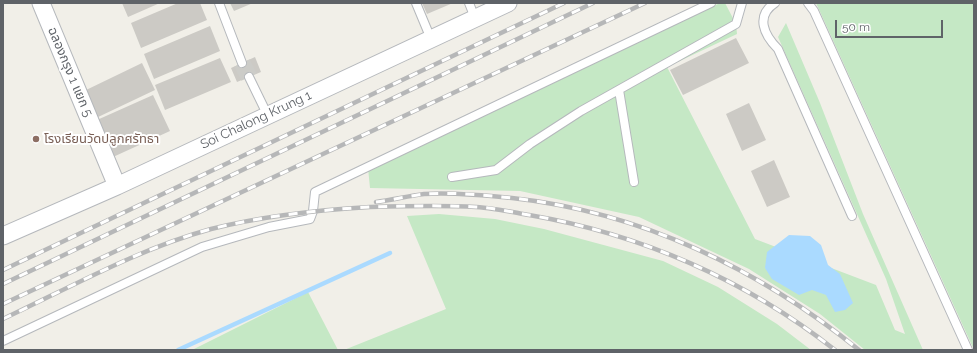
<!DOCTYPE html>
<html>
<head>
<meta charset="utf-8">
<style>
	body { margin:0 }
	#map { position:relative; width:977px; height:353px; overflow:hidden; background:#f1efe8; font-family:Raleway,sans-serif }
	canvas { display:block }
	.frame { position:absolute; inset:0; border:4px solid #5f6368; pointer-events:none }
	.scale { position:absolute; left:835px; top:20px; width:108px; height:18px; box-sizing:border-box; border:2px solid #5f6368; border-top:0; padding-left:5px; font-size:12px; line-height:14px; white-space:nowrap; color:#5f6368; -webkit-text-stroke:3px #fff; paint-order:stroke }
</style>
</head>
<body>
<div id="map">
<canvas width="977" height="353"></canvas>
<div class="frame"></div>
<div class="scale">50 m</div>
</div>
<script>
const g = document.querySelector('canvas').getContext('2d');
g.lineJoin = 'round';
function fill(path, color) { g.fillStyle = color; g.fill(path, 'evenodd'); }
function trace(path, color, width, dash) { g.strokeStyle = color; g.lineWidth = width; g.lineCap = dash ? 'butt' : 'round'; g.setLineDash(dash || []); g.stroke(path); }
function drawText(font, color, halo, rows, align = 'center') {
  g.font = font + ' Raleway,"Noto Sans Thai",sans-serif'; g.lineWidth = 4; g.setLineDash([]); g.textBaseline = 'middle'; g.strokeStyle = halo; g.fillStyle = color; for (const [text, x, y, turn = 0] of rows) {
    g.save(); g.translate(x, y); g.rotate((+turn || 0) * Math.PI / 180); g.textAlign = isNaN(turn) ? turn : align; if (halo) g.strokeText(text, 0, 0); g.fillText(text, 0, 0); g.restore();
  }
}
fill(new Path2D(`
	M720 3H725L736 24 737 34 667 67 755 239 876 285 895 330 905 334 886 279 778 37 786 23 820 103 863 214 923 350H865L820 314 749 269 639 217 520 191 370 188 368 168Z
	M816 3H974V350Z
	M439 214 495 219 544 229 663 261 718 287 777 324 811 350H344L446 309 407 216Z
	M308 292 338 350H192Z`), '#c5e8c5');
fill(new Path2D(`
	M789 235 810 236 821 245 828 265 840 274 853 303 845 310 835 312 826 295 812 290 799 295 772 279 765 268 767 252Z`), '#aadaff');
trace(new Path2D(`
	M178 350 390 253`), '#aadaff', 4.5);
fill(new Path2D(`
	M122 3H160L128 17Z
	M178 3H200L207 20 141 48 131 23Z
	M230 3H253L234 11Z
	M422 3H453L427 14Z
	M210 26 220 51 154 79 144 54Z
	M736 38 749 63 683 95 670 70Z
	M255 57 261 72 237 82 231 68Z
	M220 58 231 82 165 110 155 85Z
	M142 63 155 90 96 118 84 91Z
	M153 95 170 131 113 157 97 120Z
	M749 103 766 140 742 151 726 114Z
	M774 160 790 197 767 207 751 171Z`), '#cccac5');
trace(new Path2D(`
	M242 63 249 77`), '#ccccc8', 17, [17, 8]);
const service = new Path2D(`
	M219 3 242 63
	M416 3 431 39
	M469 3 475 18
	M775 3C755 16 764 35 778 49L852 216
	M808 3 814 11 968 350
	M249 77 267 114
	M619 90 634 182
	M452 177 496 170 530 144 581 111 736 24 742 3
	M3 341 202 247 269 227 310 219 313 211 315 192 711 3`);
const minor = new Path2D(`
	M41 3 117 186
	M3 236 117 186 508 3`);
trace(service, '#b5b8bc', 10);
trace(minor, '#b5b8bc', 19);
trace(service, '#fff', 8);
trace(minor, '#fff', 17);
const rail = new Path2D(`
	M376 202C392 200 408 196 424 194 452 192 483 195 512 198 641 212 759 269 859 350
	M3 270 564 3
	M3 284 593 3
	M3 304 645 3
	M3 319C71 287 138 249 211 229 263 216 317 210 370 207 405 206 441 205 476 207 494 208 512 212 529 215 641 234 746 280 835 350`);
trace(rail, '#b6b7b8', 4.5);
trace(rail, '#fff', 3, [9]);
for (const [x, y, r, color] of [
	[36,139,4,"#8d6e63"]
]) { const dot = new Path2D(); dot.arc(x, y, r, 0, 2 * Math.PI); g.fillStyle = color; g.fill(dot); trace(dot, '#fff', 1.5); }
drawText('13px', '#5f6368', '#fff', [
	["ฉลองกรุง 1 แยก 5",70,72,67],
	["Soi Chalong Krung 1",256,120,-25]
]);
drawText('13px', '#785e54', '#fff', [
	["โรงเรียนวัดปลูกศรัทธา",44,139]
], 'left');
</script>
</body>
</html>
